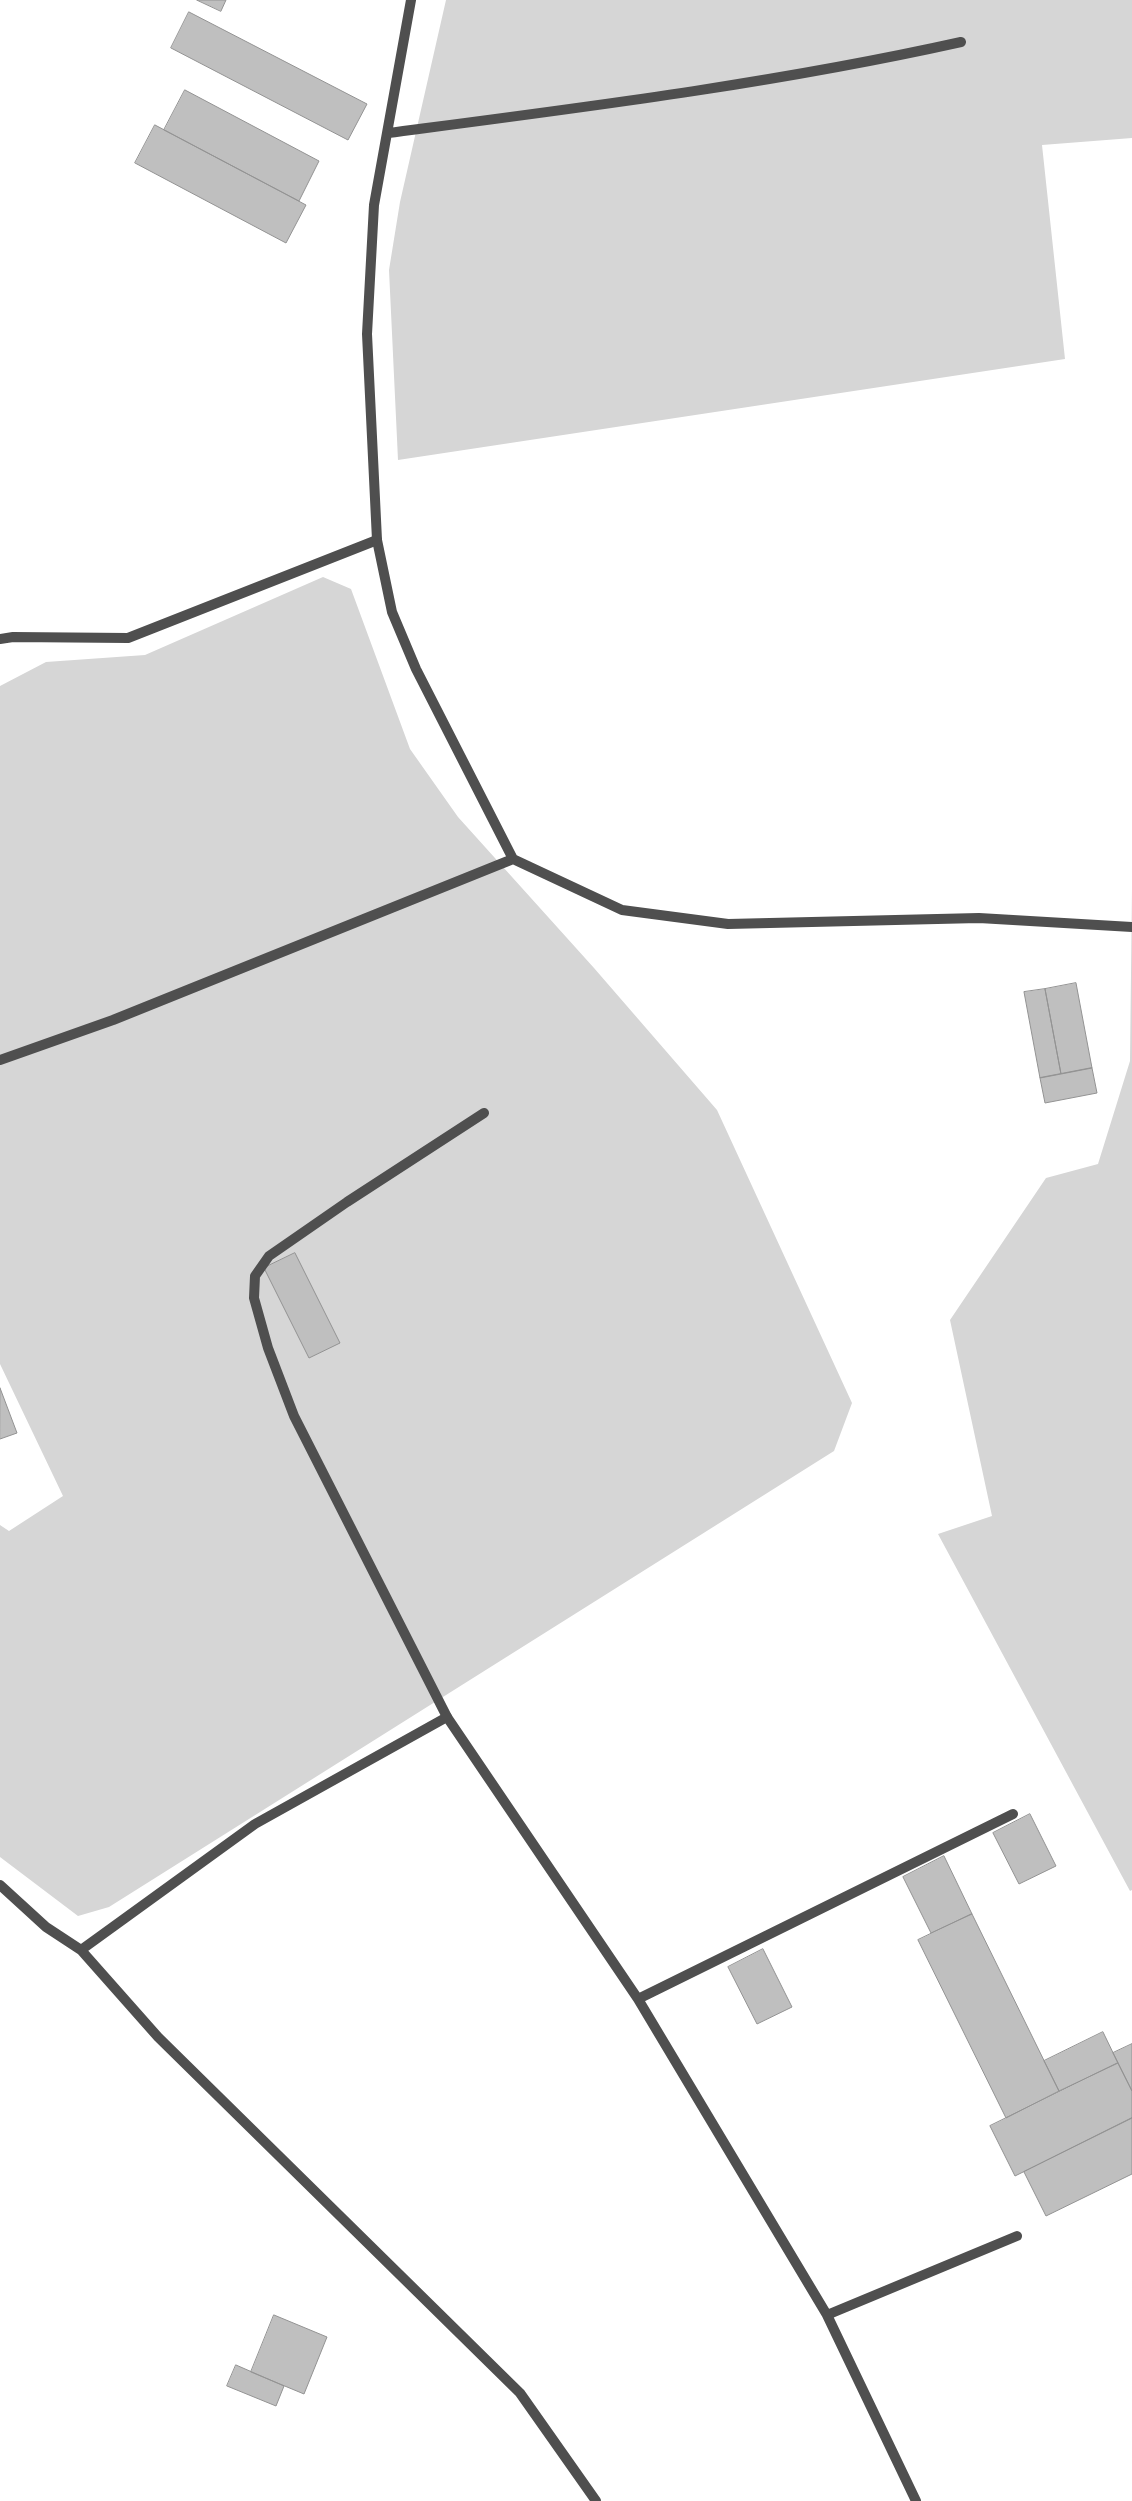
<!DOCTYPE html>
<html>
<head>
<meta charset="utf-8">
<style>
	body { margin:0 }
	canvas { display:block; background:#fff }
</style>
</head>
<body>
<canvas width="1132" height="2501"></canvas>
<script>
const g = document.querySelector('canvas').getContext('2d');
g.lineJoin = 'round';
function fill(path, color) { g.fillStyle = color; g.fill(path, 'evenodd'); }
function trace(path, color, width, dash) { g.strokeStyle = color; g.lineWidth = width; g.lineCap = dash ? 'butt' : 'round'; g.setLineDash(dash || []); g.stroke(path); }
fill(new Path2D(`
	M446 0H1132V138L1042 145 1065 359 398 460 389 270 400 202Z
	M323 577 351 589 410 749 458 817 594 968 717 1110 852 1403 834 1451 109 1907 78 1916 0 1857V1525L9 1531 63 1496 0 1364V686L46 662 145 655Z
	M1132 888V1890L1130 1891 938 1534 992 1516 950 1320 1046 1178 1098 1164 1130 1061Z`), '#d6d6d6');
const building = new Path2D(`
	M197 0H226L221 11Z
	M189 12 367 104 348 140 171 48Z
	M185 90 319 161 299 201 164 130Z
	M155 125 306 205 286 243 135 163Z
	M1076 983 1092 1068 1061 1074 1045 989Z
	M1045 989 1061 1074 1040 1078 1024 992Z
	M1092 1068 1097 1093 1045 1103 1040 1078Z
	M295 1253 340 1343 309 1358 264 1268Z
	M0 1388 17 1433 0 1439Z
	M1030 1814 1056 1866 1019 1884 993 1833Z
	M944 1856 972 1914 931 1933 903 1877Z
	M972 1914 1059 2091 1006 2118 918 1940Z
	M763 1949 792 2007 757 2024 728 1967Z
	M1103 2032 1118 2063 1059 2091 1044 2061Z
	M1132 2044V2091L1113 2053Z
	M1118 2063 1132 2091V2118L1015 2176 990 2126Z
	M1132 2118V2174L1046 2216 1024 2172Z
	M274 2315 327 2337 304 2394 251 2372Z
	M236 2365 284 2386 276 2406 227 2386Z`);
fill(building, '#bfbfbf');
trace(building, '#939393', 1);
trace(new Path2D(`
	M0 639 13 637 128 638 377 540
	M447 1717 294 1416 268 1348 254 1298 255 1276 269 1256 347 1202 484 1113`), '#4f4f4f', 10);
trace(new Path2D(`
	M411 0 374 205 367 334 377 540 392 612 416 669 513 859
	M388 133C579 108 772 84 961 42
	M0 1060 113 1020 513 859 622 910 728 924 979 918 1132 927
	M0 1885 46 1927 81 1950 255 1824 447 1717 638 1999 827 2315 916 2501
	M81 1950 158 2037 520 2393 596 2501
	M638 1999 1013 1814
	M827 2315 1017 2236`), '#4f4f4f', 10);
</script>
</body>
</html>
